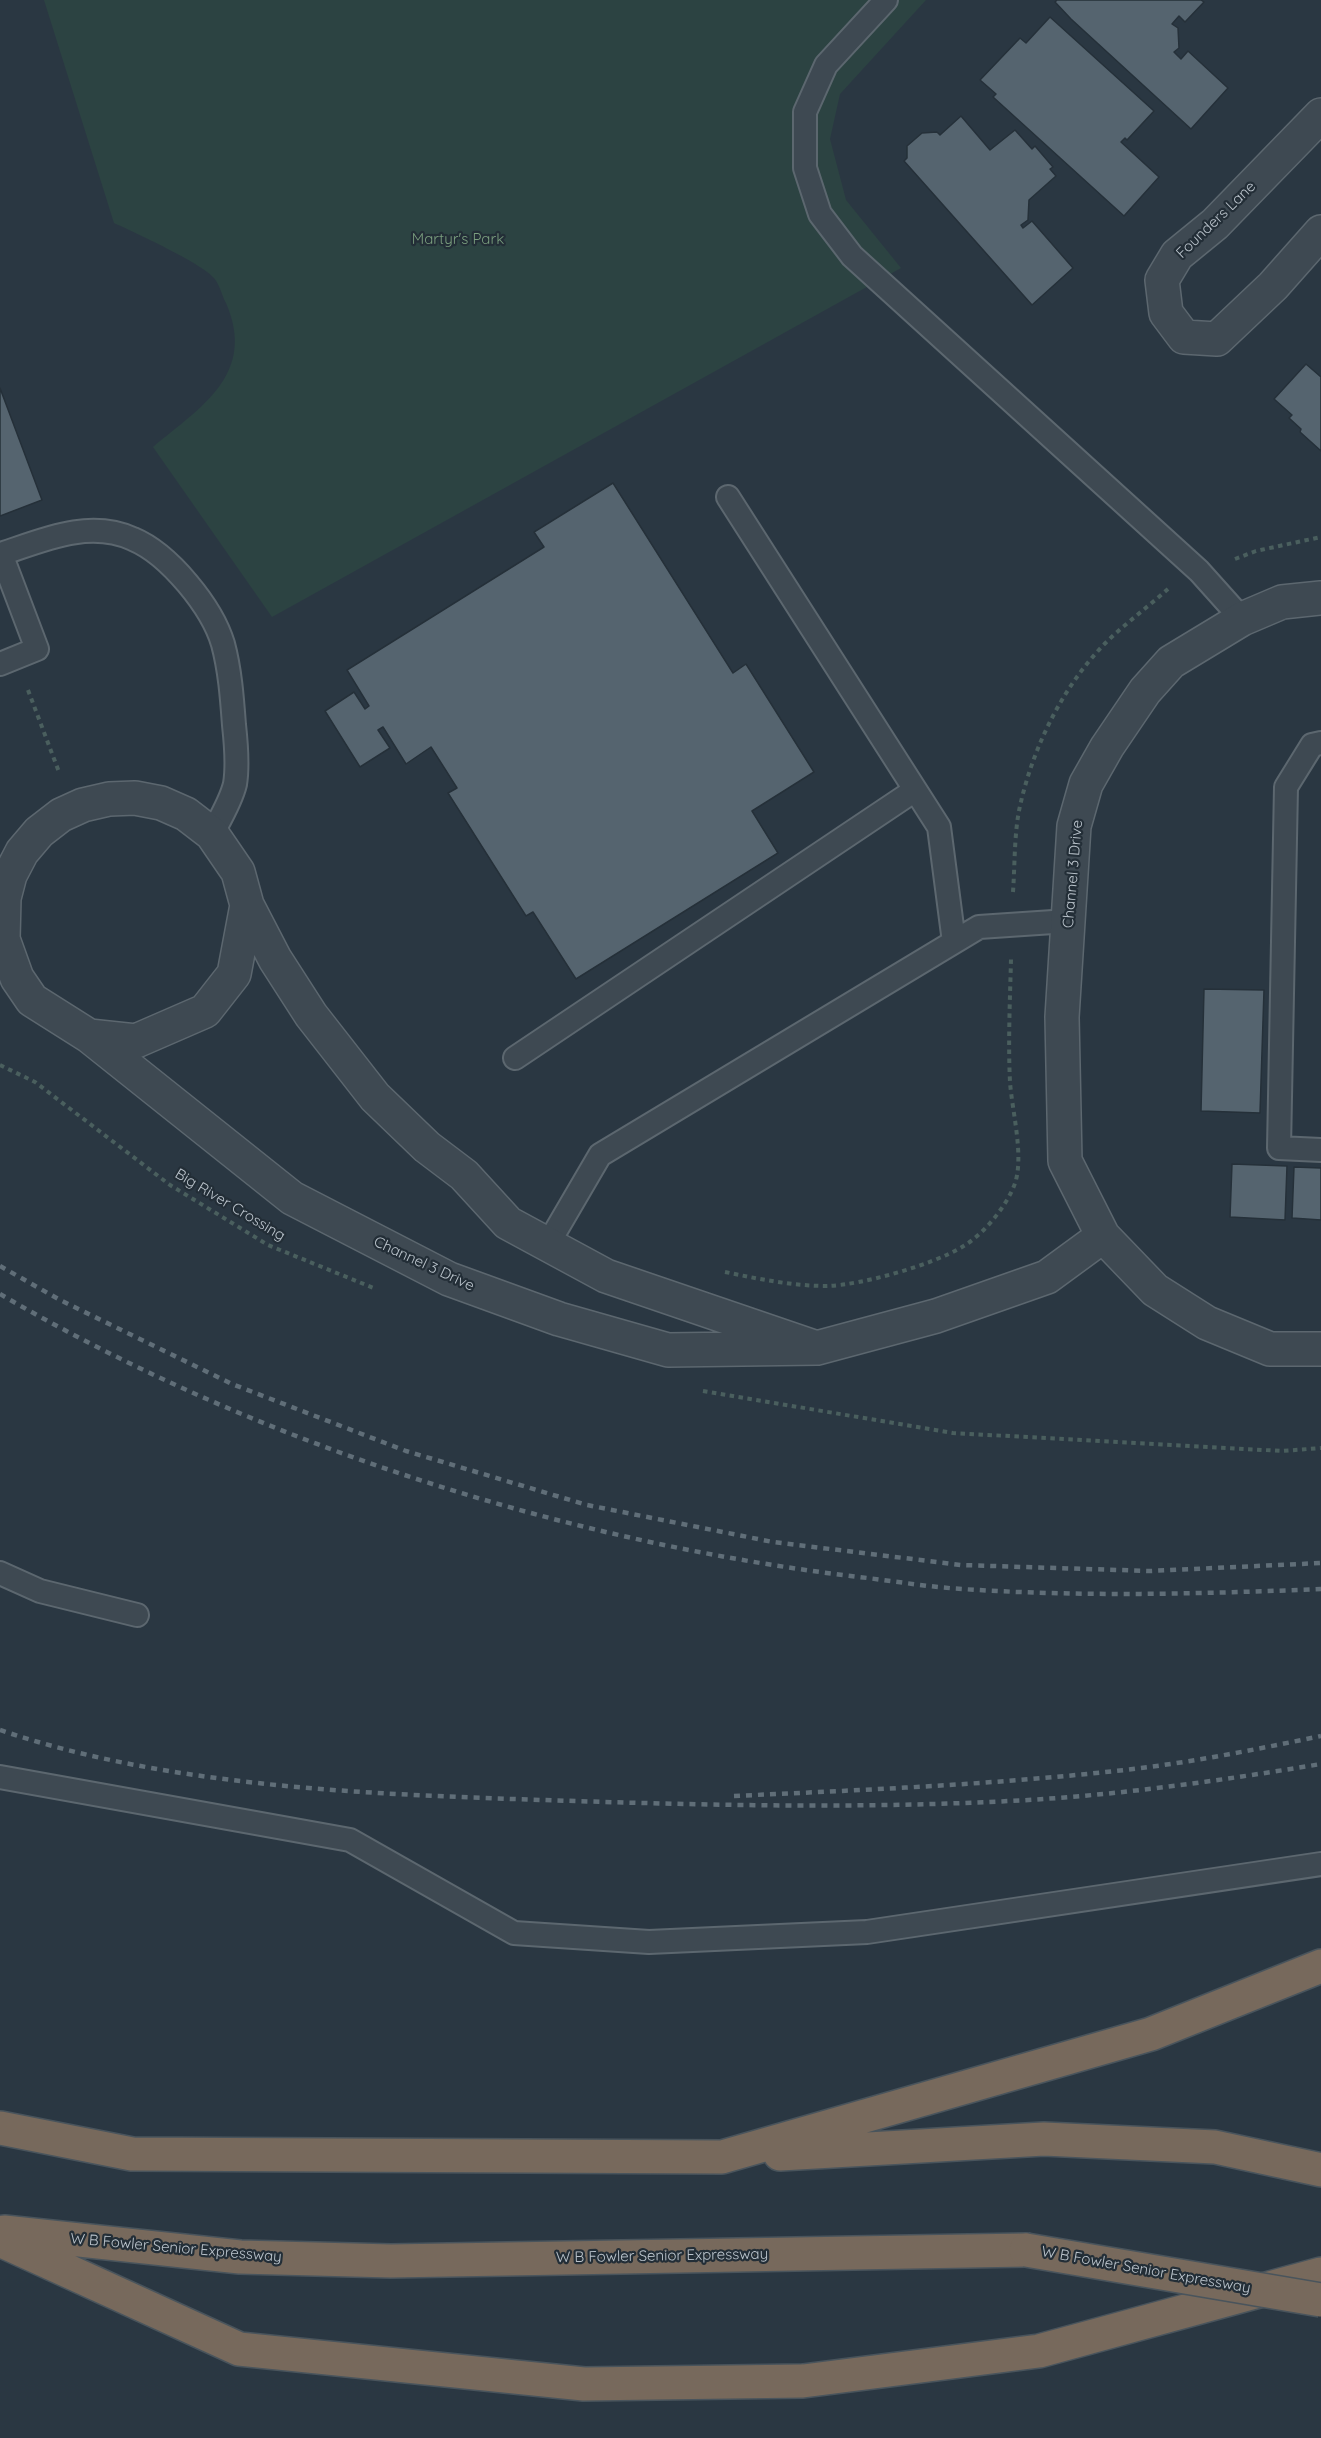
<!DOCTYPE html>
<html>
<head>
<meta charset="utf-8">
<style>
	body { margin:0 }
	canvas { display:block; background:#2a3742 }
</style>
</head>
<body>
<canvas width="1321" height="2438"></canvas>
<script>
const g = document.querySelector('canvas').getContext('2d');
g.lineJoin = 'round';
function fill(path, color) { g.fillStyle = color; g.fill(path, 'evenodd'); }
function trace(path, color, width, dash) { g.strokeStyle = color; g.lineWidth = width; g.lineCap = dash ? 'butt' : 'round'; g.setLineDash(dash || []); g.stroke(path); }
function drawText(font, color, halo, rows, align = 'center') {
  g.font = font + ' Quicksand,sans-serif'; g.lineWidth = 4.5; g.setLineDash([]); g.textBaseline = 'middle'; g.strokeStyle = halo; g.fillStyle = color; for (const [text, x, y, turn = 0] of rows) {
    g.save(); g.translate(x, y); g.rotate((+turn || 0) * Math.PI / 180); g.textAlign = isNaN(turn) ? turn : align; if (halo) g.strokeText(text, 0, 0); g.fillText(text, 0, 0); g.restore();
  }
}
fill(new Path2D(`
	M44 0H926L840 94 830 139 846 200 901 268 272 617 153 447C201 407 257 374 226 303 222 296 220 285 214 278 203 264 134 232 114 223Z`), '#2c4342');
const building = new Path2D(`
	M1057 0H1201L1204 2 1185 22 1179 16 1172 24 1178 28 1179 48 1174 52 1181 59 1188 51 1228 88 1191 129 1071 19 1055 2Z
	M1050 17 1154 111 1127 140 1125 138 1121 142 1159 177 1124 216 993 97 996 94 980 80 1020 38 1026 43Z
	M961 116 990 150 1015 130 1032 149 1035 146 1053 167 1050 169 1056 176 1029 200 1028 220 1021 225 1023 228 1032 221 1073 268 1032 305 904 161 907 158V146L922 133 937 132 940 135Z
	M1306 364 1321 377V451L1300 432 1301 429 1289 418 1292 415 1274 399Z
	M0 388 42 500 0 516Z
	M613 483 733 673 746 664 814 772 752 811 778 853 576 979 533 912 526 916 448 793 457 788 431 747 406 764 383 727 378 730 390 748 360 767 325 711 354 692 365 709 369 706 347 670 544 547 534 532Z
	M1204 989 1264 990 1260 1113 1201 1111Z
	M1232 1164 1287 1166 1285 1220 1230 1217Z
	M1294 1167 1321 1168V1220L1292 1218Z`);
fill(building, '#55646f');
trace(building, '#253039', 1.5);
const lane = new Path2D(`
	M886 0 826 65 805 112V168L820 214 852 256 1199 571 1242 619
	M728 497 939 827 954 942
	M0 664 37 649 1 554C43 540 89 519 133 539 169 554 212 607 223 644 230 670 232 698 234 725 236 743 238 766 235 784 231 801 220 819 212 834
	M1321 743 1312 745 1286 787 1279 1148 1321 1150
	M515 1058 915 790
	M548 1244 600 1155 979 927 1068 921
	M0 1573 40 1591 137 1615
	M0 1777 350 1840 514 1933 649 1942 867 1932 1321 1864`);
const street = new Path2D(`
	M1321 115 1215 224 1177 255 1162 280 1166 313 1184 337 1217 339 1273 286 1321 232
	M1321 598 1282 602 1242 619 1171 662 1145 691 1107 747 1086 784 1074 826 1062 1017 1065 1161 1103 1236 1155 1290 1207 1323 1270 1349H1321
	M89 1036 136 1041 205 1011 234 974 247 905
	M817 1348 606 1276 508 1223 464 1175 427 1147 375 1097 311 1015 275 959 247 905 238 872 212 834 186 814 161 803 135 798 109 799 83 805 61 815 39 832 22 852 10 875 4 898 3 939 17 978 32 1000 89 1036 292 1198 449 1279 559 1319 668 1350 817 1348 936 1316 1047 1277 1103 1236`);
const highway = new Path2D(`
	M0 2128 132 2154 722 2157 1151 2034 1321 1966
	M780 2154 1044 2139 1215 2147 1321 2170
	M4 2232 240 2257 391 2261 1026 2250
	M0 2240 239 2349 584 2384 803 2381 1039 2351 1321 2274`);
trace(lane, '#5c676f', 26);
trace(street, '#5c676f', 36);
trace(highway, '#49545c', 36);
trace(new Path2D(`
	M1235 559 1256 551 1321 537
	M28 690 59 772
	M1013 892C1015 864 1014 833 1020 806 1034 743 1067 677 1116 633 1133 618 1151 604 1168 589
	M0 1065 35 1082 170 1185 268 1245 376 1289
	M725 1272C759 1279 792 1286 827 1286 862 1285 932 1265 962 1247 983 1235 1005 1208 1014 1186 1025 1159 1012 1111 1010 1082 1008 1042 1010 1000 1011 959
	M703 1391 953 1433 1282 1451 1321 1448`), '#4a5f5e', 4, [4.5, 4.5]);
trace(lane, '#3e4952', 22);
trace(street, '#3e4952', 33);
trace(highway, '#77695c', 33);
trace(new Path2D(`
	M0 1266 60 1300 232 1384 406 1451 587 1505 773 1542 961 1565 1150 1571 1321 1563
	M0 1294C257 1444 565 1542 859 1577 894 1581 928 1587 962 1589 1082 1597 1201 1594 1321 1589
	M0 1730C168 1787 365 1794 542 1800 697 1805 854 1809 1009 1801 1113 1796 1218 1781 1321 1764
	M734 1796C861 1790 988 1785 1115 1771 1184 1764 1253 1750 1321 1736`), '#606e78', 4.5, [6, 6]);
const highwayBridge = new Path2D(`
	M1026 2250 1321 2300`);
trace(highwayBridge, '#49545c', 36, []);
trace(highwayBridge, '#77695c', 33);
drawText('15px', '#bbc4cc', '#232e37', [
	["Founders Lane",1216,220,-44],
	["Channel 3 Drive",1073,874,-85],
	["Big River Crossing",230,1205,31],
	["Channel 3 Drive",424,1264,25],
	["W B Fowler Senior Expressway",176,2248,5],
	["W B Fowler Senior Expressway",662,2256,-1],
	["W B Fowler Senior Expressway",1146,2270,10]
]);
drawText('15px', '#7b9f7f', '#232e37', [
	["Martyr's Park",458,239]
]);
</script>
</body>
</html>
